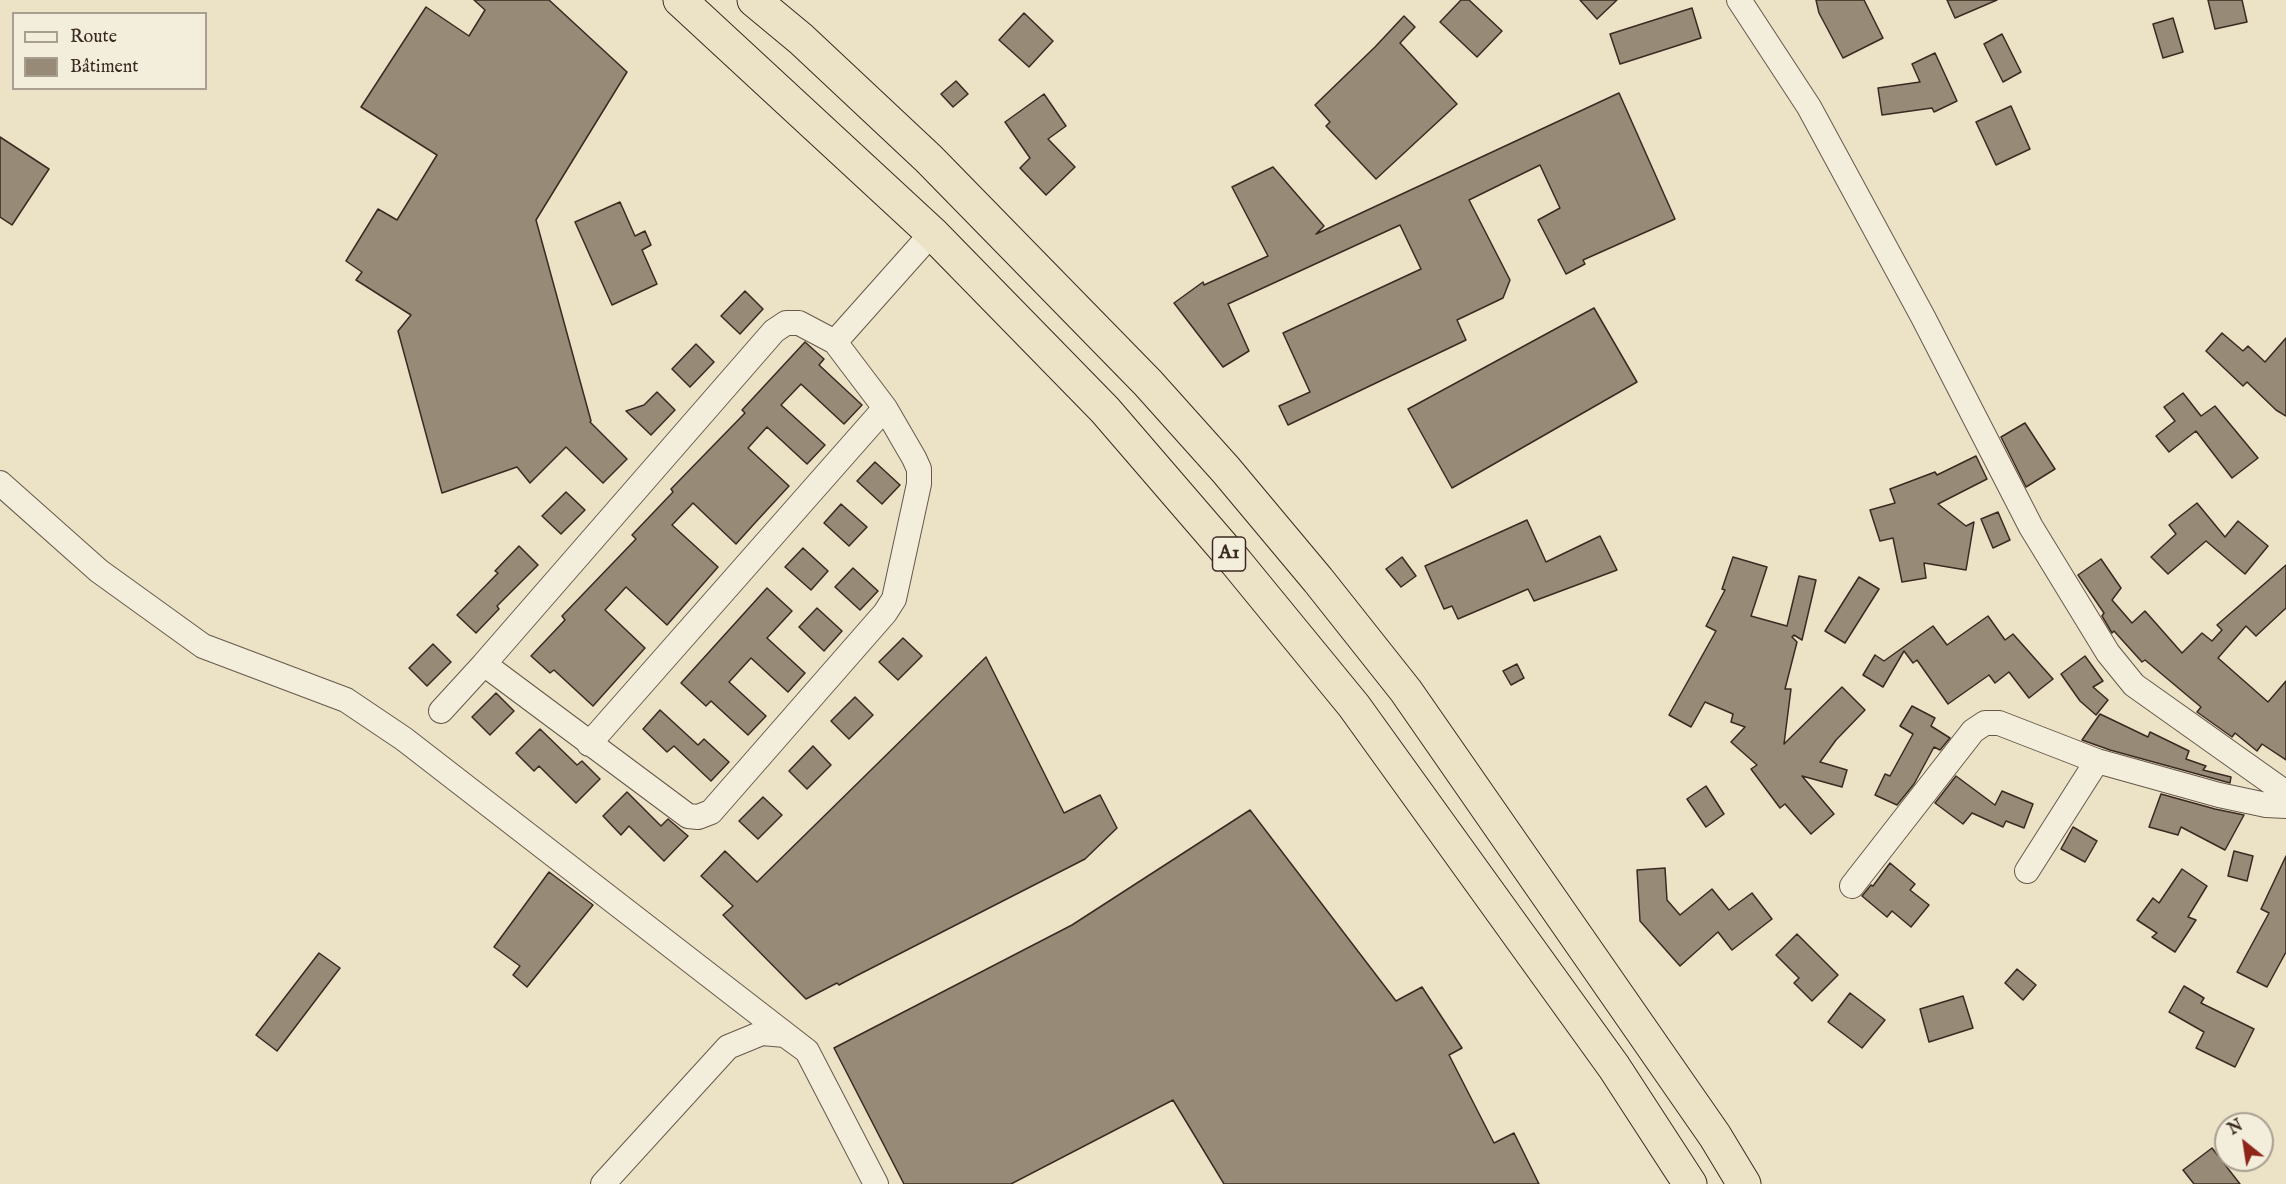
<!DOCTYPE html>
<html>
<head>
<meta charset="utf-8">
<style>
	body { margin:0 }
	#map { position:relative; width:2286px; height:1184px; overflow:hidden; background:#ece3c7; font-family:"IM FELL English",serif }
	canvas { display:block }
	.legend { position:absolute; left:12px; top:12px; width:195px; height:78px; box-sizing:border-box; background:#f3eddb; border:2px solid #a99f91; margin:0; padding:8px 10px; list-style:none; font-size:18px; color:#3b2a21 }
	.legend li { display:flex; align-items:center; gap:12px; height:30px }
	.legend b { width:30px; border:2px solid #a99f91 }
	.north { position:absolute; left:2214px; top:1112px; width:60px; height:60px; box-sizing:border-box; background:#f3eddb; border:2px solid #a99f91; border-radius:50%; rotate:330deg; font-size:16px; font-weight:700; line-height:24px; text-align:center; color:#3b2a21 }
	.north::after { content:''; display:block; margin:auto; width:21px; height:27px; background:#8f2418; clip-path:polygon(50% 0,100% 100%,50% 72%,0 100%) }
</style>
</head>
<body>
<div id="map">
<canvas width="2286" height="1184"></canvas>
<ul class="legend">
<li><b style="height:8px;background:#f3eddb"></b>Route</li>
<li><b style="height:16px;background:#978a77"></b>Bâtiment</li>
</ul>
<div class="north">N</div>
</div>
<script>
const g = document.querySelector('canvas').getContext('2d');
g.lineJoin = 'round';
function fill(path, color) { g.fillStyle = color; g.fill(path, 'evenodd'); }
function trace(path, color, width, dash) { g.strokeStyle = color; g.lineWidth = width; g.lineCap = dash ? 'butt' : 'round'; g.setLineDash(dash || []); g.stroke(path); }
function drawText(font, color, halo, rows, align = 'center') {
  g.font = font + ' "IM FELL English",serif'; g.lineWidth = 4.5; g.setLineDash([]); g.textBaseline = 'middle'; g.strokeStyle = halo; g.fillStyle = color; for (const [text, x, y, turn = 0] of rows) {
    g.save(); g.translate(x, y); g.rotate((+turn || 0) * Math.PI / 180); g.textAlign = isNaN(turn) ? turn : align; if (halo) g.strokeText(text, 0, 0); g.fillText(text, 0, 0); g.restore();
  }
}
const building = new Path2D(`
	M474 0H549L627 72 536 220 591 421 590 422 627 459 603 483 566 447 530 483 517 467 442 493 398 331 411 315 356 280 362 272 346 261 378 209 397 220 437 155 361 107 426 7 469 36 485 10Z
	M1461 0H1469L1502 31 1477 57 1440 22Z
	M1580 0H1617L1597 19Z
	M1816 0H1864L1883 38 1843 58 1819 13Z
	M1947 0H1997L1955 18Z
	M2208 0H2242L2247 22 2215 29Z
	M1692 8 1701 38 1620 64 1610 34Z
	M1024 13 1053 41 1029 67 999 40Z
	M1404 16 1415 27 1400 43 1457 104 1376 179 1326 126 1330 122 1315 105 1375 47Z
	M2173 18 2183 52 2163 58 2153 24Z
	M2002 34 2021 72 2003 82 1984 44Z
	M1935 53 1957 101 1934 112 1932 108 1882 115 1878 88 1920 82 1912 64Z
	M956 81 968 94 953 107 941 94Z
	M1619 93 1675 219 1583 260 1585 264 1566 274 1538 220 1560 208 1540 165 1469 200 1510 280 1503 298 1457 320 1466 340 1288 425 1279 406 1310 392 1283 333 1421 269 1400 225 1228 304 1249 351 1223 367 1174 303 1203 282 1204 285 1268 256 1232 187 1273 167 1324 226 1316 234Z
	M1044 94 1066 126 1048 139 1075 167 1046 195 1020 168 1030 158 1005 122Z
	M2011 106 2030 149 1996 165 1976 122Z
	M0 137 49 169 12 225 0 217Z
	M620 202 635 236 645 231 651 245 642 250 657 284 612 305 575 222Z
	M745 291 763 309 740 334 721 316Z
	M1594 308 1637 382 1452 488 1408 409Z
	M2222 333 2243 351 2248 346 2265 362 2286 338V416L2276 410 2247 382 2243 386 2206 351Z
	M805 342 824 359 819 365 862 405 844 424 801 384 781 405 825 445 807 464 767 427 748 448 789 486 754 524 736 544 693 503 672 525 718 567 667 625 626 587 605 610 645 648 593 706 554 670 550 673 531 656 565 620 562 616 636 539 632 535 673 492 671 489 745 413 742 410Z
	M696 344 714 362 690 387 672 369Z
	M657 392 675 410 651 435 626 411 644 405Z
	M2183 393 2201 416 2215 406 2258 458 2232 478 2196 431 2169 452 2156 436 2175 421 2164 407Z
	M2025 423 2055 469 2026 487 2001 437Z
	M1976 456 1987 479 1938 504 1966 526 1974 522 1966 570 1924 563 1926 578 1902 582 1893 538 1880 541 1870 510 1895 503 1890 489 1935 472 1937 475Z
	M875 462 900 485 882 504 857 481Z
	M566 492 585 510 561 534 542 516Z
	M2197 503 2225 537 2238 521 2268 546 2245 574 2206 541 2168 574 2151 557 2176 534 2169 525Z
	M841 504 867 527 849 546 824 523Z
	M1998 512 2010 540 1993 548 1981 519Z
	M1527 520 1546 562 1600 536 1617 570 1534 601 1528 589 1458 619 1452 606 1444 609 1425 566Z
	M519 546 538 565 497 606 499 609 476 633 457 615 498 573 495 571Z
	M803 548 828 571 811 590 785 567Z
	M1402 557 1416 576 1401 587 1386 569Z
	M1733 557 1767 567 1751 616 1787 626 1799 576 1816 580 1802 640 1794 635 1792 637 1797 642 1785 689H1791L1784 744 1842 687 1865 710 1836 740 1820 762 1847 770 1842 787 1802 776 1834 814 1811 834 1785 804 1780 808 1751 769 1757 765 1731 742 1745 727 1731 722 1733 714 1705 702 1691 727 1669 715 1716 631 1706 626 1725 590 1722 589Z
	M2101 559 2121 588 2112 600 2132 623 2145 611 2182 653 2202 633 2212 641 2222 630 2217 625 2286 565V608L2256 636 2246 626 2218 658 2268 702 2286 681V760L2262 744 2257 751 2235 733 2232 737 2197 712 2201 707 2145 660 2142 662 2114 631 2112 633 2102 616 2104 613 2078 575Z
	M853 568 878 591 860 610 835 587Z
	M1859 577 1879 589 1845 643 1825 631Z
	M767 588 792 611 767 638 805 673 788 692 751 658 729 682 766 716 748 735 711 701 706 706 681 683Z
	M817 608 842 631 824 651 799 627Z
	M1988 616 2005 640 2013 634 2053 679 2029 698 2009 672 1995 683 1989 675 1948 704 1917 660 1913 663 1904 651 1883 687 1863 675 1875 655 1884 661 1933 626 1947 645Z
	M903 638 922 656 898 680 879 662Z
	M433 644 451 662 427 686 409 668Z
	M2085 656 2103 681 2093 687 2108 700 2096 715 2080 701 2061 674Z
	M986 657 1064 813 1100 795 1117 828 1085 859 856 976 839 985 837 983 806 999 723 915 733 906 701 876 725 851 757 882Z
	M1517 664 1524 678 1511 685 1503 671Z
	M496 693 514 711 490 735 472 717Z
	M855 697 873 715 849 739 831 721Z
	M1912 706 1935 718 1931 726 1950 738 1940 750 1934 747 1914 784 1897 805 1875 795 1885 774 1890 776 1913 734 1900 726Z
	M660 710 698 745 704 739 729 762 711 781 674 746 667 752 643 729Z
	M2100 714 2148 737 2150 732 2189 751 2186 759 2206 766 2203 770 2231 777 2230 783 2110 750 2082 740Z
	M540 729 577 765 582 761 600 779 576 803 539 766 534 771 516 753Z
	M813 746 831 765 807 789 789 771Z
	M1956 776 1995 805 2002 791 2033 804 2024 828 2006 821 2003 827 1972 813 1963 824 1935 803Z
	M1706 786 1724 814 1706 827 1687 799Z
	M627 792 661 826 668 819 688 836 664 861 629 826 621 835 603 816Z
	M2161 794 2215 809 2244 815 2225 850 2181 827 2178 835 2149 827Z
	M763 797 782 815 758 839 739 821Z
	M1250 810 1396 1001 1422 987 1462 1048 1449 1055 1494 1143 1514 1133 1539 1184H1224L1173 1100 1011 1184H904L834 1048 1072 925Z
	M2073 827 2097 841 2085 862 2061 849Z
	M2234 851 2253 856 2247 881 2228 876Z
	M2286 856V952L2267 987 2237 972 2269 913 2261 909Z
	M1890 863 1915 884 1910 890 1929 905 1911 927 1892 911 1887 917 1862 896 1871 885 1873 886Z
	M1665 868 1667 900 1680 915 1712 889 1729 910 1752 893 1772 919 1732 950 1718 932 1680 966 1640 921 1637 870Z
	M2182 869 2207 886 2188 917 2196 920 2175 952 2152 937 2157 933 2137 920 2153 898 2159 903Z
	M549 872 593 905 527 987 513 975 520 966 494 947Z
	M1797 934 1838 975 1812 1001 1794 983 1799 978 1776 955Z
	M319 953 340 968 277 1051 256 1035Z
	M2017 969 2036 985 2023 1000 2005 983Z
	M2184 986 2204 998 2201 1003 2254 1029 2235 1067 2196 1048 2204 1032 2169 1012Z
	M1850 993 1885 1020 1862 1048 1828 1022Z
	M1963 996 1973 1028 1929 1042 1920 1009Z
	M2212 1148 2240 1184H2194L2183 1170Z`);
fill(building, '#978a77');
trace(building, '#3b2a21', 1.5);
const minor = new Path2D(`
	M1739 0 1809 107 1923 317 2031 527 2108 653 2134 685 2286 793
	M835 342 932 233
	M0 483 99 571 203 646 346 700 404 739 807 1051
	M441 711 484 664 774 331 786 323H799L835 342 885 408 914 458 919 469V484L894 599 885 613 711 812 698 817 688 816 484 664
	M589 744 885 408
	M2027 871 2097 761
	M1852 886 1973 731 1985 723H1999L2097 761 2219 795 2266 805 2286 806
	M603 1184 728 1047 762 1033 785 1035 807 1051 876 1184`);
const highway = new Path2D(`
	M680 0 932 233 1105 410 1236 562 1354 706 1614 1067 1690 1184
	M754 0 801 39 929 159 1148 383 1226 470 1318 580 1406 691 1715 1136 1744 1184`);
trace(minor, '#67584a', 26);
trace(highway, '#3b2a21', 35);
trace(minor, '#f3eddb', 24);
trace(highway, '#ece3c7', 33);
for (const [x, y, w] of [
	[1229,554,33]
]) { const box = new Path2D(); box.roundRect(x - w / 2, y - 17, w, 34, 4.5); g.fillStyle = '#f3eddb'; g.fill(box); trace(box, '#3b2a21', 1.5); }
drawText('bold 20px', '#3b2a21', null, [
	["A1",1229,554]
]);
</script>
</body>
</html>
